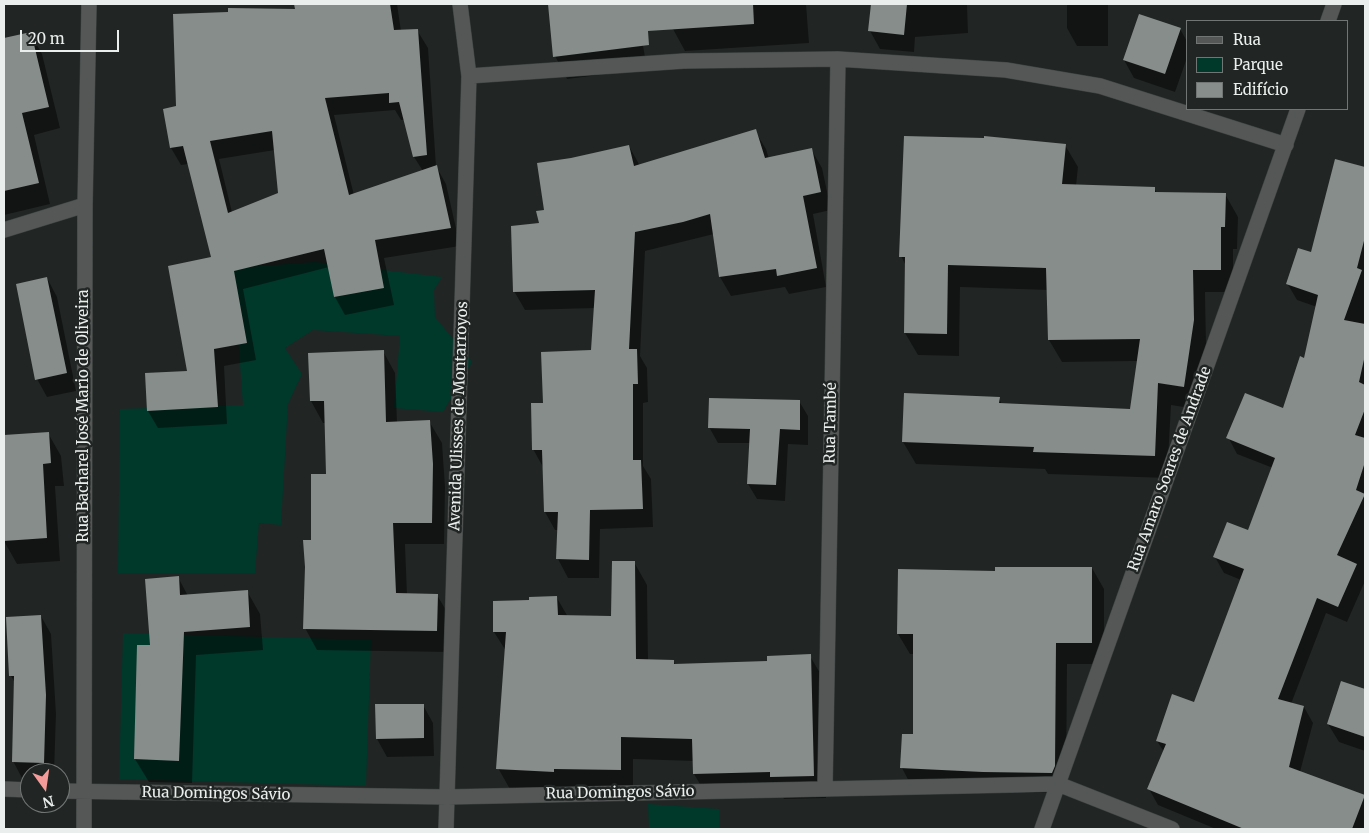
<!DOCTYPE html>
<html>
<head>
<meta charset="utf-8">
<style>
	body { margin:0 }
	#map { position:relative; width:1369px; height:833px; overflow:hidden; background:#212624; font-family:Merriweather,serif }
	canvas { display:block }
	.frame { position:absolute; inset:0; border:5px solid #eaeeec; pointer-events:none }
	.legend { position:absolute; left:1186px; top:20px; width:162px; height:90px; box-sizing:border-box; background:#212624; border:1px solid #717674; margin:0; padding:6px 9px; list-style:none; font-size:15px; color:#eaeeec }
	.legend li { display:flex; align-items:center; gap:10px; height:25px }
	.legend b { width:25px; border:1px solid #717674 }
	.north { position:absolute; left:20px; top:763px; width:50px; height:50px; box-sizing:border-box; background:#212624; border:1px solid #717674; border-radius:50%; rotate:166deg; font-size:14px; font-weight:700; line-height:20px; text-align:center; color:#eaeeec }
	.north::after { content:''; display:block; margin:auto; width:18px; height:22px; background:#f59b99; clip-path:polygon(50% 0,100% 100%,50% 72%,0 100%) }
	.scale { position:absolute; left:20px; top:30px; width:99px; height:22px; box-sizing:border-box; border:2px solid #eaeeec; border-top:0; padding-left:6px; font-size:15px; line-height:18px; white-space:nowrap; color:#eaeeec; -webkit-text-stroke:4px #212624; paint-order:stroke }
</style>
</head>
<body>
<div id="map">
<canvas width="1369" height="833"></canvas>
<div class="frame"></div>
<ul class="legend">
<li><b style="height:6px;background:#545756"></b>Rua</li>
<li><b style="height:14px;background:#00382a"></b>Parque</li>
<li><b style="height:14px;background:#878d8b"></b>Edifício</li>
</ul>
<div class="north">N</div>
<div class="scale">20 m</div>
</div>
<script>
const g = document.querySelector('canvas').getContext('2d');
g.lineJoin = 'round';
function fill(path, color) { g.fillStyle = color; g.fill(path, 'evenodd'); }
function trace(path, color, width, dash) { g.strokeStyle = color; g.lineWidth = width; g.lineCap = dash ? 'butt' : 'round'; g.setLineDash(dash || []); g.stroke(path); }
function drawText(font, color, halo, rows, align = 'center') {
  g.font = font + ' Merriweather,serif'; g.lineWidth = 5; g.setLineDash([]); g.textBaseline = 'middle'; g.strokeStyle = halo; g.fillStyle = color; for (const [text, x, y, turn = 0] of rows) {
    g.save(); g.translate(x, y); g.rotate((+turn || 0) * Math.PI / 180); g.textAlign = isNaN(turn) ? turn : align; if (halo) g.strokeText(text, 0, 0); g.fillText(text, 0, 0); g.restore();
  }
}
fill(new Path2D(`
	M315 262 442 277 434 290 435 317 472 362 443 412 394 408 400 336 313 330 285 348 302 374 288 404 281 525 259 523 255 573H118L120 409 243 405 233 268Z
	M123 633 371 640 366 786 119 779Z
	M648 804 719 809V829H649Z`), '#00382a');
fill(new Path2D(`
	M295 4H397L401 31 417 30 428 48 436 166 446 184 460 246 384 258 394 305 345 315 335 297 329 267 243 289 256 360 224 366 227 424 158 428 148 411 189 372 212 258 189 164 181 165 171 148 178 107 296 10ZM395 110 401 120H405L414 157 423 171 354 195 334 115ZM275 150 280 194 232 212 219 159Z
	M549 4H636L647 69 567 79 555 56Z
	M670 4H806L809 43 685 51 673 29Z
	M872 4H967L968 33 915 37 914 52 880 49 870 31Z
	M1067 4H1108V46H1077L1067 28Z
	M1180 29 1188 43V55L1175 92 1134 78 1124 60Z
	M30 33 42 54 60 128 34 135 50 204 4 215V40Z
	M755 131 766 149 769 159 811 149 822 168 831 210 813 214 826 287 789 294 785 287 731 296 720 277 714 234 645 251 640 356 647 368 648 402 643 403V466L651 479 653 527 600 529 599 578H568L558 559 559 530H555L545 512 543 467 533 449 544 404 592 352 595 308 525 310 514 291 546 211 572 160 629 146 640 166Z
	M1065 145 1078 167 1076 186 1154 188 1157 193 1225 194 1238 217 1237 249H1233V292H1205L1206 344 1196 409 1171 405 1167 478 1048 474 1045 469 916 464 903 442 999 398 1002 405 1131 410 1138 361 1062 362 1049 340 1048 290 960 287 959 356 918 355 905 333 906 266 901 256Z
	M1335 160 1365 168V581L1347 622 1326 613 1291 704 1304 707 1313 723 1300 772 1365 796V829H1216L1158 805 1149 789 1164 752 1157 741 1194 703 1241 580 1224 573 1215 557 1248 531 1273 468 1237 454 1228 437 1284 410 1305 359 1317 307 1297 300 1287 283 1312 254Z
	M47 278 57 297 76 391 47 397 37 379Z
	M383 351 395 373 397 422 429 421 442 443 445 487 444 544H405L407 595H437L450 617 449 652 317 650 305 628 312 541 328 475 326 423H323L311 401 309 354Z
	M799 401 808 416V445L788 444 785 501 757 499 748 484 750 443H718L709 427Z
	M48 433 61 456 64 486H55L60 561 17 564 4 541V436Z
	M634 562 647 585 648 661H673L676 665 768 662 810 656 823 678 826 798 784 799 782 794 707 796 694 774V761L633 759V792L511 791 498 768 506 651 494 632 530 601 557 598 568 617H612Z
	M1092 568 1104 589V664H1067L1066 787 1064 793H996L913 789 902 768 914 736V654H910L898 634 996 573Z
	M178 577 188 596 247 591 260 614 263 650 196 655 192 783 149 782 135 759 139 646 151 647Z
	M41 616 51 634 56 714 54 773H30V780H23L13 761 15 683 11 676Z
	M1342 683 1365 690V751L1339 742 1328 724Z
	M423 705 433 723 434 756 387 757 377 739Z`), '#0007');
fill(new Path2D(`
	M294 4H390L394 30 418 29 427 155 413 157 399 102 389 103V93L325 98 349 195 437 165 451 228 375 240 384 288 334 297 324 249 234 271 247 343 214 349 218 407 147 411 145 373 187 371 168 266 211 257 183 146 170 148 163 109 176 106 173 14 228 12V8L295 9ZM272 131 278 193 228 213 210 141Z
	M548 4H753L754 24 648 31 649 45 553 57Z
	M871 4H907L904 35 868 31Z
	M1139 14 1181 28 1165 74 1123 60Z
	M31 32 49 107 22 113 39 183 4 191V38Z
	M756 129 765 158 812 148 821 192 803 196 817 268 777 276 776 269 719 277 710 214 683 222 635 232 629 349H637L638 384H633V460H641L643 509 590 510 589 560 556 559 558 512H544L542 450H532L531 403H543L541 352 591 350 595 290 513 292 511 226 539 223 536 211 544 210 537 163 571 158 629 145 634 166Z
	M904 136 984 138V136L1066 144 1062 184 1155 187V192L1226 193 1225 227H1221V270H1193L1194 320 1184 387 1158 383 1155 456 1033 452 1034 447 902 442 904 393 1000 397 999 403 1130 409 1140 339 1048 340 1046 268 948 265 947 334 904 333 905 257H899Z
	M1335 159 1365 167V237L1357 268 1362 270 1344 320 1365 324V355L1359 382 1365 385V409L1355 435 1365 438V462L1356 490 1365 494 1337 555 1357 564 1338 607 1317 598 1278 699 1304 706 1289 767 1365 795 1352 829H1244L1147 789 1166 744 1156 741 1172 694 1194 702 1244 569 1213 557 1227 522 1248 530 1275 458 1226 438 1245 393 1283 408 1300 356 1304 358 1318 295 1286 284 1298 248 1311 252Z
	M47 277 67 373 35 380 16 284Z
	M384 350 386 422 430 420 433 464 432 523H393L396 593 438 594 437 631 303 629 305 567 303 540H311V474H326L324 401H310L308 353Z
	M709 398 800 400V430L780 429 776 485 747 484 750 429 708 428Z
	M49 432 51 463 43 464 47 538 4 541V435Z
	M612 561H635L636 659 674 660V664L767 661V656L811 654 814 776 770 777V772L693 774 692 739 621 737V770L554 769V772L496 769 506 632H493V601L529 600V597L557 596 558 615 611 616Z
	M995 567H1092V643H1056L1055 766 1052 773 983 772 900 768 902 734H913V634H897L898 569 995 571Z
	M179 576 180 595 248 590 250 627 184 632 179 761 134 759 137 645H150L145 579Z
	M41 615 46 695 44 763 12 762 14 676H9L6 617Z
	M1341 681 1365 689V737L1327 724Z
	M375 704H424V738L376 739Z`), '#878d8b');
const minor = new Path2D(`
	M1328 21 1334 4
	M469 76 684 61 838 59 1006 70 1100 86 1286 145
	M4 230 85 205
	M825 788 838 59
	M4 789 30 790
	M60 791 447 797 1058 784 1172 829
	M84 829 85 205 89 4
	M446 829 469 76 460 4
	M1042 829 1298 109`);
trace(minor, '#3d4240', 16);
trace(minor, '#545756', 15);
drawText('15px', '#eaeeec', '#212624', [
	["Rua Bacharel José Mario de Oliveira",84,416,-90],
	["Avenida Ulisses de Montarroyos",459,416,-88],
	["Rua També",831,423,-89],
	["Rua Amaro Soares de Andrade",1170,469,-70],
	["Rua Domingos Sávio",620,793,-1],
	["Rua Domingos Sávio",216,794,1]
]);
</script>
</body>
</html>
